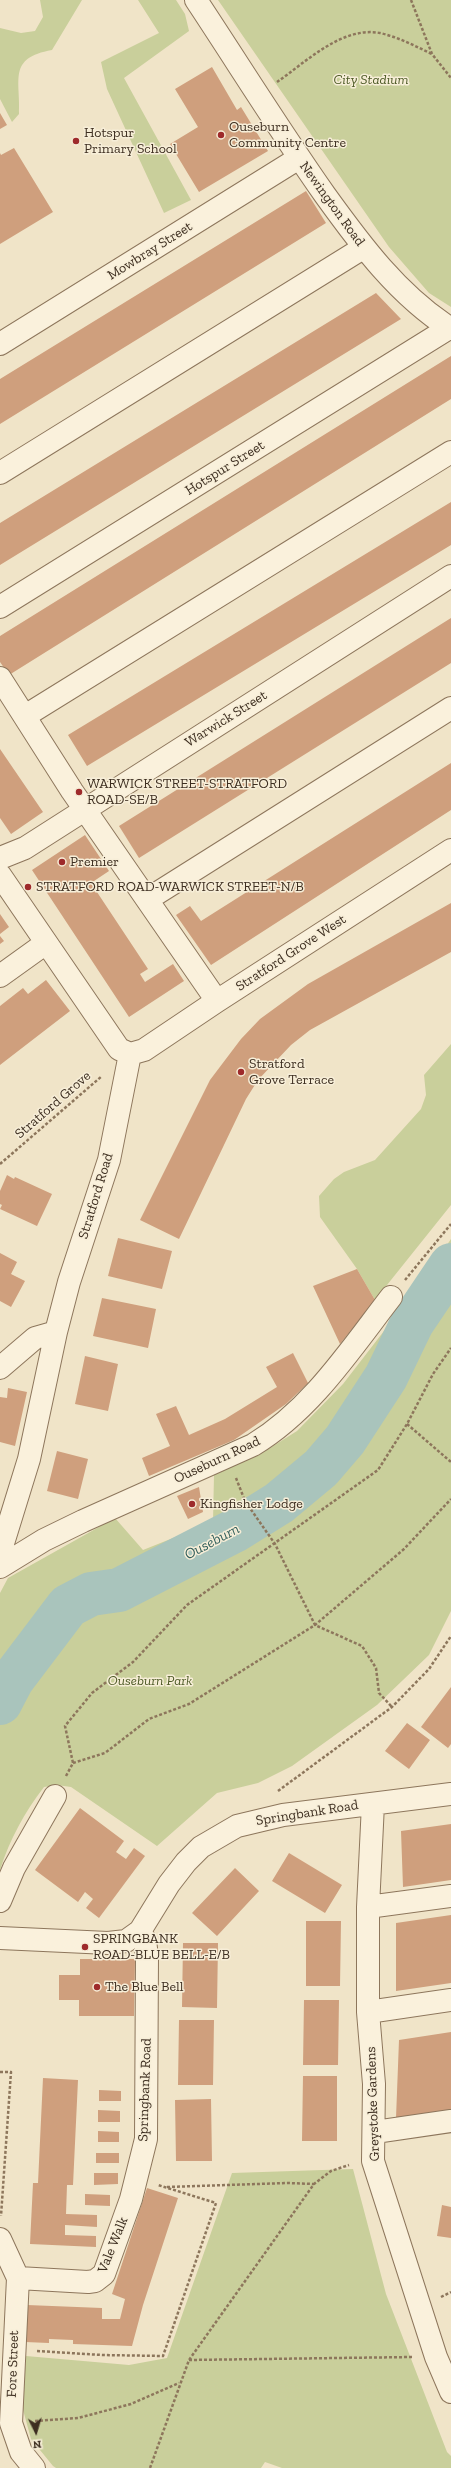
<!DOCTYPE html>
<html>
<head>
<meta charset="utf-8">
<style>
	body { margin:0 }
	#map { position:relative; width:451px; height:2468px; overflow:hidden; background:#f0e4c8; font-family:"Zilla Slab",serif }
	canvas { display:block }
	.north { position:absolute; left:16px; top:2412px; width:40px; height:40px; -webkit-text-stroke:3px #f7eed8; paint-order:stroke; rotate:175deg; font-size:11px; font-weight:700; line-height:16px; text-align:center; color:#3d2e20 }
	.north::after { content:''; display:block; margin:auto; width:14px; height:18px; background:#3d2e20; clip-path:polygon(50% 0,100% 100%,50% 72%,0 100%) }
</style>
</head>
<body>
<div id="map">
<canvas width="451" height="2468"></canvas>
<div class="north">N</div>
</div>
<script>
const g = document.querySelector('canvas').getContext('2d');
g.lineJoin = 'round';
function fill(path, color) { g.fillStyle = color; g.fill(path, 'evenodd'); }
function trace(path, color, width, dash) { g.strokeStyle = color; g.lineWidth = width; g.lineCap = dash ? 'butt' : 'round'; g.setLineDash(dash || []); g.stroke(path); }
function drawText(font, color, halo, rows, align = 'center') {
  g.font = font + ' "Zilla Slab",serif'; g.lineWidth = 3; g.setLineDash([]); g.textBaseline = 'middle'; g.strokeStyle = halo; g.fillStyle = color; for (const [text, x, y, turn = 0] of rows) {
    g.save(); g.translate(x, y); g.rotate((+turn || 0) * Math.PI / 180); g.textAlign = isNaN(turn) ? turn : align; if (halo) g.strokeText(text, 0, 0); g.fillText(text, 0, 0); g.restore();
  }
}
fill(new Path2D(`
	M40 0H82L52 50C7 58 21 80 19 114L12 122 0 99V28L21 33 35 31 43 17Z
	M138 0H176L185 14 189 31 124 78 191 200 164 213 107 89 101 62 159 33Z
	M218 0H451V307L429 293 389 247Z
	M451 1044V1205L375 1300 357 1269 320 1217 319 1196 334 1179 344 1172 375 1160 421 1109 426 1095 424 1075Z
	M451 1239V1611L429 1655 377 1705 292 1766 258 1783 217 1793 157 1846 71 1787 57 1785 44 1787C24 1813 10 1839 0 1870V1593L8 1578 115 1518 143 1550 213 1522 214 1475 262 1453 297 1431 343 1384 418 1287Z
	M353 2169 386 2294 447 2452 451 2456V2468H282L265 2462 261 2468H56L53 2466 31 2439 22 2406 26 2356 129 2365 167 2358 232 2173Z`), '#c9cf9b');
trace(new Path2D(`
	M0 1703 12 1680 68 1606 91 1594 119 1590 234 1531 279 1503 321 1468 345 1440 386 1377 412 1323 451 1265`), '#a9c4bc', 44);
fill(new Path2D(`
	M212 67 237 110 241 107 268 151 199 192 170 144 198 127 175 89Z
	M0 113 7 125 0 129Z
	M14 148 53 212 0 244V153L1 155Z
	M306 191 326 223 0 424V379Z
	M376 293 401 319 0 565V523Z
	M451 356V399L9 675 0 662V636Z
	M451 502V545L87 766 68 735Z
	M451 618V663L139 858 119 826Z
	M0 749 43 812 11 834 0 818Z
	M451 763V810L211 965 176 915 190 906 201 921Z
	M85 835 109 871 91 883 148 969 140 974 145 982 173 964 184 981 129 1017 32 870Z
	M451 903V952L310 1030 291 1045 258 1080 246 1099 179 1239 140 1220 210 1080 241 1039 260 1019 308 984Z
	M0 914 9 927 0 934Z
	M0 936 4 941 0 944Z
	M46 980 70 1011 0 1065V1006L23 988 28 994Z
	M7 1175 14 1179 15 1177 52 1194 37 1226 0 1209 2 1205 0 1204V1191Z
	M118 1238 172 1251 162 1289 108 1276Z
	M0 1253 17 1262 11 1274 25 1281 11 1307 0 1301Z
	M357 1269 375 1300 340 1344 313 1286Z
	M102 1298 156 1309 148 1348 93 1336Z
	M293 1353 308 1383 286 1404 234 1440 149 1476 142 1458 170 1446 156 1414 176 1406 189 1435 225 1419 277 1387 266 1367Z
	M85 1356 118 1364 108 1411 75 1404Z
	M8 1388 27 1392 15 1446 0 1442V1397L7 1398Z
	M57 1451 88 1459 78 1499 47 1491Z
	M199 1487 203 1512 188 1519 177 1496Z
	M451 1687V1744L448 1748 421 1727Z
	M407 1723 430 1740 409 1769 385 1751Z
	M80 1808 124 1841 116 1852 126 1859 134 1848 145 1856 99 1918 86 1908 93 1899 85 1892 78 1902 35 1870Z
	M451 1824V1880L403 1887 401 1831Z
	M289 1853 342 1885 325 1913 272 1881Z
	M235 1868 259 1891 217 1936 192 1913Z
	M451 1915V1983L396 1991V1923Z
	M306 1921H341L340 1986H306Z
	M183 1943H218L217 2008 182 2007Z
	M80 1959H135L134 2016H79V2000H59V1975H80Z
	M304 2000H339L338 2065H303Z
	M179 2020H214L213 2085H178Z
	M451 2032V2111L396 2118 399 2040Z
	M303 2076H337V2141H302Z
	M43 2078 78 2080 73 2185H67L66 2214 97 2215V2227L65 2225V2235L96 2236V2247L30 2244 33 2183H38Z
	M99 2090 121 2091V2101H99Z
	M211 2099 212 2161H176L175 2100Z
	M98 2110 120 2111V2122H98Z
	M98 2131 119 2132V2142H98Z
	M96 2153H119V2163H96Z
	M94 2173H118V2184L94 2185Z
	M147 2188 178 2198 143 2305 132 2346 73 2344V2340L49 2339V2343L25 2342 27 2305 102 2308V2319H120L125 2299 112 2294Z
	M85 2194 110 2195V2206L85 2205Z
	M442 2205 451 2207V2238L437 2236Z`), '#cf9f7d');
const minor = new Path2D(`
	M196 0C239 65 280 131 325 195 361 245 398 295 451 329
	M0 344 299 158
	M0 473 363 248
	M0 607 449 328
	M0 678 72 791 217 1001
	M25 716 451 452
	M0 858 25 848 451 576
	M0 875 119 1049 130 1054 144 1050 217 1001 451 850
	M148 899 451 708
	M0 976 46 943
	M0 1368 35 1338 56 1332
	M0 1553 29 1459 56 1332 69 1282 109 1160 130 1054
	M0 1567 44 1540 83 1521 253 1445C311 1410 350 1350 391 1297
	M373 1804 368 1907V2012L374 2084 373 2161 436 2357 451 2392
	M0 1901 14 1868 55 1796
	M368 1907 451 1896
	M0 1938 108 1943 126 1941 140 1931 169 1884 186 1862 201 1847 237 1826 283 1815 451 1794
	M368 2012 451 2000
	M375 2132 451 2121
	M0 2239 18 2278 11 2423 21 2452 34 2468
	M18 2278 88 2282 95 2281 104 2274 131 2199 146 2139 147 1957 145 1940 140 1931`);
trace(minor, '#8d765c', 24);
trace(new Path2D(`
	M411 0 432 54 451 78
	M277 82C306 62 342 26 380 33 398 37 415 46 432 54
	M0 1164 102 1076
	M405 1280 451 1224
	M407 1424 451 1462
	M236 1478 245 1501 275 1544 315 1625 362 1646 376 1668 379 1693 392 1707
	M73 1763 105 1753 149 1719 189 1704 315 1625 404 1549 451 1499
	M66 1776 73 1763 65 1726 92 1693 133 1662 187 1605 378 1470 407 1424 433 1374 451 1348
	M278 1791 392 1707 429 1669 451 1636
	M0 2072H11L1 2216
	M167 2187 288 2183 314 2184
	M441 2297 451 2292
	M37 2351 102 2355 163 2356 216 2203 158 2185
	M189 2360 412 2357
	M35 2421 78 2418 131 2404 179 2383
	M150 2468 189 2360 314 2184 331 2171 349 2165`), '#8d765c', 2.5, [3, 2]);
trace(minor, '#faf1dc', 22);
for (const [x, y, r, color] of [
	[221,135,4,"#9e2a2b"],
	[76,141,4,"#9e2a2b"],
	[79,792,4,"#9e2a2b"],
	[62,862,4,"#9e2a2b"],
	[28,887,4,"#9e2a2b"],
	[241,1072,4,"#9e2a2b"],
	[192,1504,4,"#9e2a2b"],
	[85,1947,4,"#9e2a2b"],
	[97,1987,4,"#9e2a2b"]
]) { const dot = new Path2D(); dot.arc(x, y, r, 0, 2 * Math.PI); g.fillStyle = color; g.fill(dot); trace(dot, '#f7eed8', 1.5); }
drawText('italic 14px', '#4d5a26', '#f7eed8', [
	["City Stadium",371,80],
	["Ouseburn Park",150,1681]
]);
drawText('14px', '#3d2e20', '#f7eed8', [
	["Ouseburn",229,127],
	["Community Centre",229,143],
	["Hotspur",84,133],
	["Primary School",84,149],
	["WARWICK STREET-STRATFORD",87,784],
	["ROAD-SE/B",87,800],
	["Premier",70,862],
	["STRATFORD ROAD-WARWICK STREET-N/B",36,887],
	["Stratford",249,1064],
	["Grove Terrace",249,1080],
	["Kingfisher Lodge",200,1504],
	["SPRINGBANK",93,1939],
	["ROAD-BLUE BELL-E/B",93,1955],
	["The Blue Bell",105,1987]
], 'left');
drawText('14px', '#3d2e20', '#f7eed8', [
	["Newington Road",332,204,54],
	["Mowbray Street",150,251,-32],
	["Hotspur Street",225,468,-32],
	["Warwick Street",226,719,-32],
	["Stratford Grove West",291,953,-33],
	["Stratford Grove",53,1105,-41],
	["Stratford Road",96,1196,-73],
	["Ouseburn Road",217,1460,-25],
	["Springbank Road",307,1813,-9],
	["Springbank Road",145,2090,-88],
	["Greystoke Gardens",373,2104,-92],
	["Vale Walk",113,2245,-68],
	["Fore Street",13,2364,-88]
]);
drawText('italic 15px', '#2f5d5a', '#f7eed8', [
	["Ouseburn",212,1542,-28]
]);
</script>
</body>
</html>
